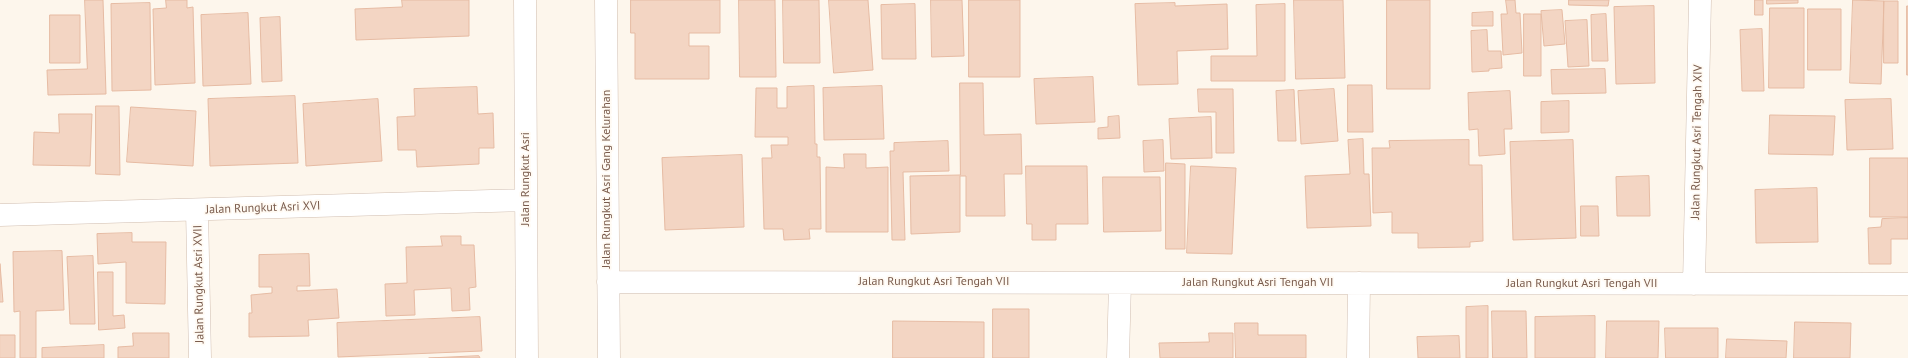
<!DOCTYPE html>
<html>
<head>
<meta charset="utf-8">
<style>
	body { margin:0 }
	canvas { display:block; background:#fdf6ec }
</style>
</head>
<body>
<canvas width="1908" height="358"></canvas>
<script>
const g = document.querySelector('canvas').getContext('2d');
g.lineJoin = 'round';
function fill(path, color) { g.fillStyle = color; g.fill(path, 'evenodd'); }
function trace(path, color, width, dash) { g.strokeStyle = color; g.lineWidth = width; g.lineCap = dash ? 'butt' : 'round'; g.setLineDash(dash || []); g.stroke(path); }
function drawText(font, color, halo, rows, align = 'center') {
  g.font = font + ' "PT Sans",sans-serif'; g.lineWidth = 3.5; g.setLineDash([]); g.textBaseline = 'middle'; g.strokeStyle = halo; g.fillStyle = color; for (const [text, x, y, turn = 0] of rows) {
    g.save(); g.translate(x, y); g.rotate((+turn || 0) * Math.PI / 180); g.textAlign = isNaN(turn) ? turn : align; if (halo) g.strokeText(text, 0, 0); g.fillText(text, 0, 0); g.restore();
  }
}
const building = new Path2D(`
	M85 0H103L106 94 48 95 47 70 87 69Z
	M166 0H187V8L193 7 195 83 155 85 153 9 166 8Z
	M402 0H469V36L356 40 355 9 402 7Z
	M631 0H720V33H689V46H709V79H635V33H631Z
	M739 0H775L776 77H740Z
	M783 0H819L820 63H784Z
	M829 0H868L873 70 834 73Z
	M931 0H962L964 56 932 57Z
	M969 0H1020V77H969Z
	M1294 0H1343L1345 78 1296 79Z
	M1387 0H1430V89H1387Z
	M1506 0H1515L1516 13H1520L1522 53 1503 55 1501 14H1507Z
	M1569 0H1609L1608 6 1569 5Z
	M1755 0H1763V15H1755Z
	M1767 0H1798V3L1767 4Z
	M1853 0 1884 1 1881 84 1850 83Z
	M1884 1H1898V63H1884Z
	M150 3 151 90 112 91 111 4Z
	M1175 3V6L1227 4 1228 49 1177 51 1178 84 1138 85 1135 4Z
	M915 4 916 59H882L881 5Z
	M1285 4V81H1211V56H1257L1256 5Z
	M1654 6 1655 83 1616 84 1614 7Z
	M1907 6H1908V75H1907Z
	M1770 8H1804V88H1769Z
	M1808 9H1841V70H1808Z
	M1562 10 1565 44 1544 46 1541 11Z
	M1493 12V26H1472V13Z
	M248 13 251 84 203 86 201 15Z
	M1524 14H1541V76H1524Z
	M1606 14 1608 61H1592L1591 15Z
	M50 15H80V63H50Z
	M280 17 282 81 262 82 260 18Z
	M1587 20 1589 66 1568 67 1565 21Z
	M1762 29 1764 91H1742L1740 30Z
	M1487 30 1488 51H1501L1502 68 1489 69V71L1472 72 1471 31Z
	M1605 69 1606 93 1552 94 1551 70Z
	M1093 77 1095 122 1036 124 1034 79Z
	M960 83H983L984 135 1021 134 1022 174H1004L1005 216H966V176H960V232L911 234 910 176 960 175Z
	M1348 85H1372L1373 132H1348Z
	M814 86 815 144H817V157H820L821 229H809L810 239 784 240 783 229H764L762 158H772L771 145H788V137H755L756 88H777V108H787V87Z
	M882 86 884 139 824 140 823 88Z
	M477 87 478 114 493 113 494 148H479V164L417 167 416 150H398L397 117 415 116 414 89Z
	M1198 89H1233L1234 153H1216V112H1199Z
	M1334 89 1338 141 1301 144 1298 91Z
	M1294 90 1296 141H1278L1276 91Z
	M1510 91 1512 129H1504L1505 154 1479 156 1478 129 1469 130 1468 93Z
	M295 96 298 163 210 166 208 99Z
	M378 99 382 161 306 166 303 104Z
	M1891 99 1893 149 1847 150 1845 100Z
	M1569 101V132L1541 133V102Z
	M96 106H119L120 175 96 174Z
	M131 107 196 111 193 166 127 162Z
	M59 114H92L90 166 33 165 34 132 59 133Z
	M1770 115 1835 116 1833 155 1769 154Z
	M1119 116 1120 138 1098 139V128L1108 127V117Z
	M1211 117 1212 158 1171 159 1169 119Z
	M1363 139 1364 174H1369L1371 226 1307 228 1305 176 1350 174 1348 140Z
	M1163 140 1164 171 1144 172 1143 141Z
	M1469 140V165H1482L1483 241 1470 242V247L1418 248V233H1392V212L1373 213 1372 148H1390L1389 141Z
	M1573 140 1576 238 1513 240 1510 142Z
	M948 141 949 171 903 172 905 240H892L890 151H894V143Z
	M844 154H866V168L888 167V232H826V167L844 168Z
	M742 155 744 227 665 230 662 158Z
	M1870 158H1908V217H1870Z
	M1166 163 1185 164V249H1166Z
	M1026 166H1087L1088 224H1056V240H1032V224H1027Z
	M1191 166 1236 168 1232 254 1187 253Z
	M1649 176 1650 216H1617L1616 177Z
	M1103 177H1160L1161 231 1104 232Z
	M1817 188 1818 242 1756 243 1755 190Z
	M1581 206H1598L1599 236H1581Z
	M1908 218V239H1891V264H1869L1868 228 1881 227 1882 219Z
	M132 233V242H166L165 304 126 303V262L98 264 97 234Z
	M441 236H461V245H474L476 287 469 288 470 310 452 311 451 288 414 290 415 315 386 316 385 284 407 283 406 247 442 246Z
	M62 251 64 310 36 311V358H20V311L14 312 13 252Z
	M309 254 310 286H297V291L337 289 339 318 308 320 309 336 249 337V313H252L251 295 272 293V287H259V255Z
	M93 256 95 324H70L67 257Z
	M0 264 3 302H0Z
	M98 272H113V316L124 315 125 328 99 330Z
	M1488 306V358H1466V307Z
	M993 309H1029V358H993Z
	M1492 311H1526L1527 358H1493Z
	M1595 316V358H1535V317Z
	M480 317 482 351 338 357 337 323Z
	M893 321 984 322V358H893Z
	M1607 321H1659L1658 358H1606Z
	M1795 322 1851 323 1850 358H1794Z
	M1235 323H1258V335H1306V358H1236Z
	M1665 328H1718V358H1666Z
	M133 333H169V358H118V347L133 346Z
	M1209 333H1233V358H1160L1159 343 1209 342Z
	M0 335H15V358H0Z
	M1459 336 1460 358H1418L1417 337Z
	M1727 339 1787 341 1786 358H1726Z
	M104 345V358H42V348Z
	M479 356 480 358H429Z`);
fill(building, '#f3d5c3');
trace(building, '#e6bba3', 1);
const street = new Path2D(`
	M525 0 527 358
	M606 0 609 358
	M197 210 200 358
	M0 215 526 200
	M608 282 1908 284
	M1694 284 1700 0
	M1118 358 1120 283
	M1358 358 1359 283`);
trace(street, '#d1beb0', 23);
trace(street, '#fff', 22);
drawText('12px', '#7a5c4d', '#fffaf3', [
	["Jalan Rungkut Asri Tengah XIV",1697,142,-89],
	["Jalan Rungkut Asri",526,179,-90],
	["Jalan Rungkut Asri Gang Kelurahan",607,179,-90],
	["Jalan Rungkut Asri XVI",263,208,-2],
	["Jalan Rungkut Asri Tengah VII",934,282],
	["Jalan Rungkut Asri Tengah VII",1258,283],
	["Jalan Rungkut Asri XVII",199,284,-91],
	["Jalan Rungkut Asri Tengah VII",1582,284]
]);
</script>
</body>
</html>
